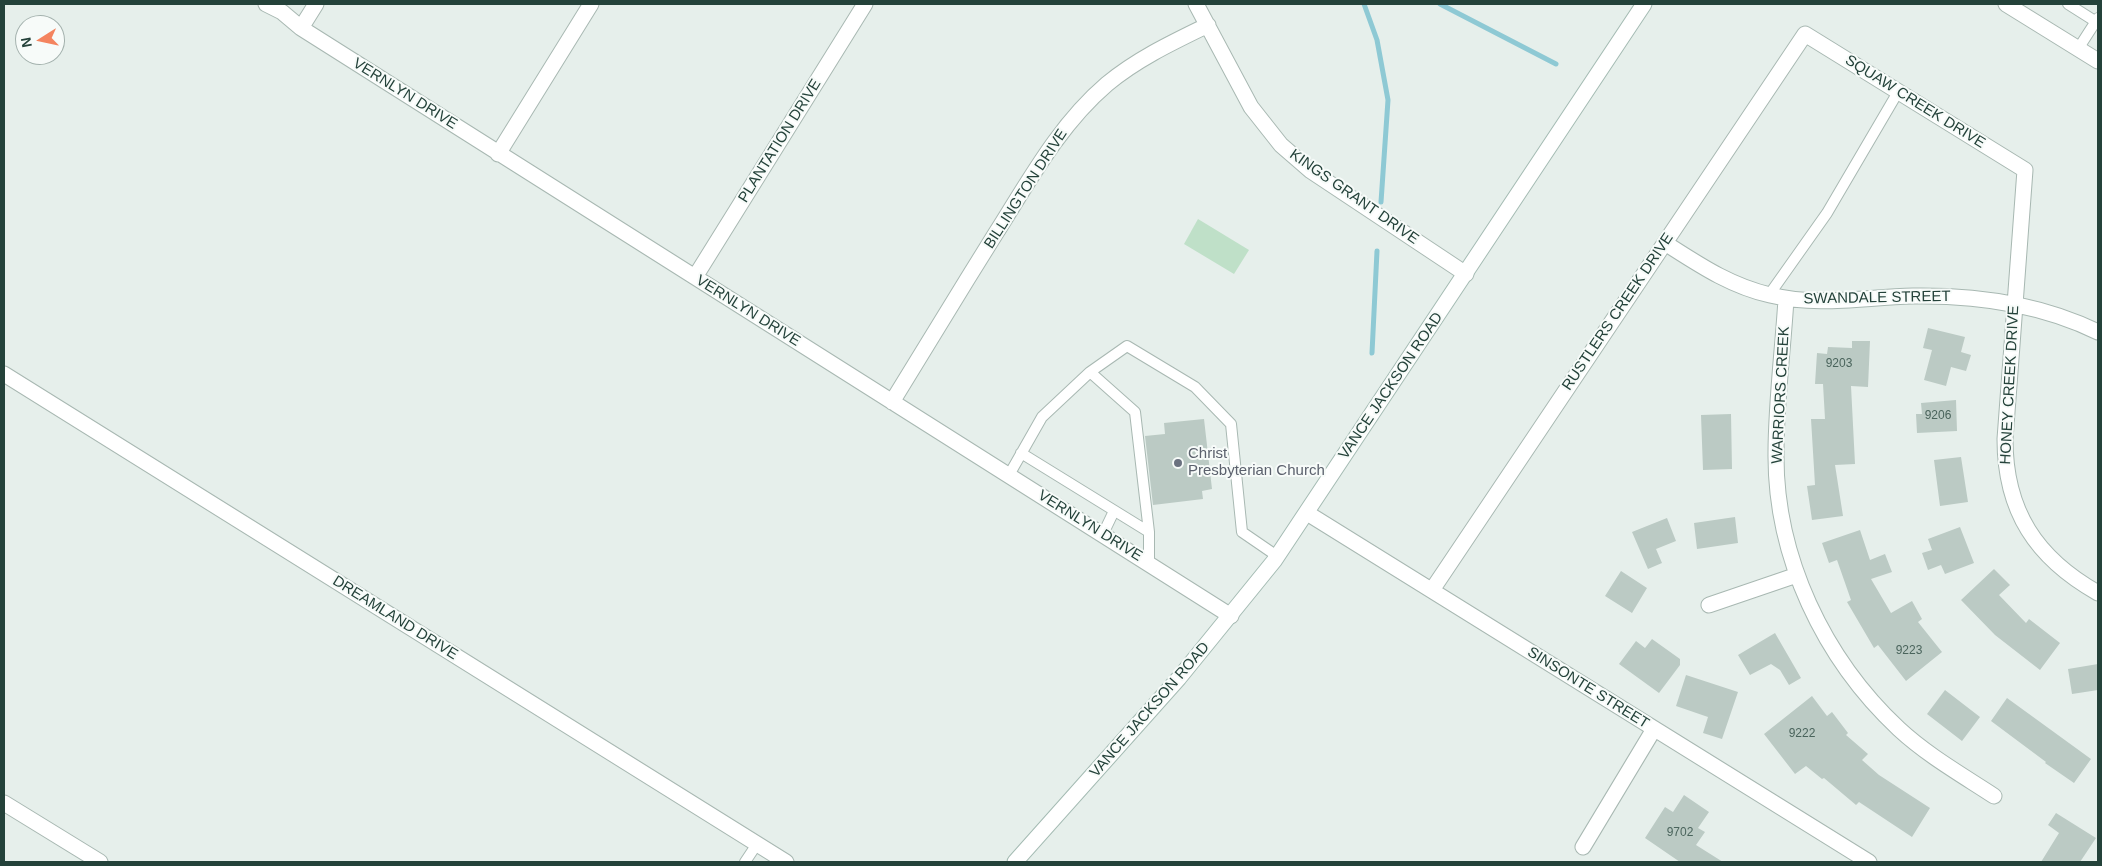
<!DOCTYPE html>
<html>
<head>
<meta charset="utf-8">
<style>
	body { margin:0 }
	#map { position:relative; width:2102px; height:866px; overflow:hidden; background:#e6efeb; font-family:Arial,sans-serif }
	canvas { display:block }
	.frame { position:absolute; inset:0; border:5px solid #24423a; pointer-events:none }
	.north { position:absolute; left:15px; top:15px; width:50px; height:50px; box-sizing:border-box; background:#f7fbf9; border:1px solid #a3b1ad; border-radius:50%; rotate:260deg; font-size:14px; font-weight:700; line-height:20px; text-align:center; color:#24423a }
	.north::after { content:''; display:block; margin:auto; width:18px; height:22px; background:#f4845f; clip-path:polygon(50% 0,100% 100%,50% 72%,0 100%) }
</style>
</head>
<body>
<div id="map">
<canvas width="2102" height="866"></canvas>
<div class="frame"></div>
<div class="north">N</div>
</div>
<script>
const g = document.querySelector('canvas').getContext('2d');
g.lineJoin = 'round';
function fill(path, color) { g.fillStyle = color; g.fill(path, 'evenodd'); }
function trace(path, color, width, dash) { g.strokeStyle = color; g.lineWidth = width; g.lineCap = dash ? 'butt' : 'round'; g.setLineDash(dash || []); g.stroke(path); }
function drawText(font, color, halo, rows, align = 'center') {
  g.font = font + ' Arial,sans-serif'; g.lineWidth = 4; g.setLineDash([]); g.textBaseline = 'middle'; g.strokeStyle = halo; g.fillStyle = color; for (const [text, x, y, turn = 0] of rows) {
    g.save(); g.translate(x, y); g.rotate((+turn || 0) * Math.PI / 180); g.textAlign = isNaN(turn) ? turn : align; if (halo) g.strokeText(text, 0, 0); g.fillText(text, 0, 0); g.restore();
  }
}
fill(new Path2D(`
	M1198 219 1249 250 1234 274 1184 244Z`), '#bfe0c8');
trace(new Path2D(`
	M1364 4 1377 40 1388 100 1381 202
	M1440 4 1556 64
	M1372 353 1377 251`), '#8ec9d4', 5);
fill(new Path2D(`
	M1928 328 1965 337 1961 352 1971 355 1966 371 1951 367 1946 386 1924 380 1932 350 1923 348Z
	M1852 341H1870L1868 387 1851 386 1855 464 1835 465 1843 516 1812 520 1807 486 1815 485 1811 419H1825L1823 384H1815L1817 353 1827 354 1828 347 1852 348Z
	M1956 400 1957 431 1917 433 1916 414H1922L1921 403Z
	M1731 414 1732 469 1703 470 1701 415Z
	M1204 419 1212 489 1202 491 1203 499 1153 505 1145 436 1165 434 1164 423Z
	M1961 457 1968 502 1940 506 1934 460Z
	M1735 517 1738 543 1697 549 1694 523Z
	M1667 518 1676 541 1656 549 1662 563 1648 569 1632 532Z
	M1960 527 1974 563 1945 574 1941 565 1928 570 1922 553 1932 550 1928 539Z
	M1860 530 1870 560 1885 554 1892 572 1871 579 1891 613 1912 601 1922 619 1918 622 1942 652 1906 681 1878 645 1874 648 1847 602 1851 600 1837 560 1829 563 1822 543Z
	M1994 569 2010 585 1999 595 2026 623 2029 619 2060 643 2040 670 1995 635 1961 600Z
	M1621 571 1647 588 1632 613 1605 596Z
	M1775 633 1801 678 1789 685 1780 670 1771 664 1750 675 1738 655Z
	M1652 639 1680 659V665L1659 693 1619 664 1636 641 1645 648Z
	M2098 664V690L2072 694 2068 669Z
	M1686 675 1738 692 1722 739 1703 733 1708 717 1676 706Z
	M1945 690 1980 717 1962 741 1927 714Z
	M1812 696 1827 716 1832 712 1848 733 1846 735 1868 754 1862 760 1879 775 1930 808 1912 837 1859 802 1856 805 1824 778 1822 779 1806 766 1795 774 1764 734Z
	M2007 698 2091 759 2074 783 2045 763 2046 762 1991 721Z
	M1684 795 1709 812 1698 828 1705 832 1696 845 1723 862H1680L1645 838 1665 807 1673 812Z
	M2056 813 2096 838 2080 862H2041L2059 833 2048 825Z`), '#bbcac4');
const service = new Path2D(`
	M2068 4 2098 23
	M2078 49 2098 18
	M1769 295 1827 213 1898 92
	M1090 372 1135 412 1149 532V563
	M1021 453 1149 532
	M1009 475 1042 417 1090 372 1127 346 1195 387 1231 424 1242 532 1277 556
	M1103 534 1114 511
	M745 862 757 844`);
const minor = new Path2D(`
	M266 4 282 12 301 28 1231 616
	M1196 4 1251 107 1281 145 1311 171 1466 274
	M2006 4 2098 61
	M301 28 316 4
	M498 154 591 4
	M1665 243C1698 264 1730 286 1770 295 1820 307 1864 297 1913 296 1977 295 2041 304 2098 332
	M695 277 865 4
	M1786 299C1783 349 1776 403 1776 453 1775 557 1824 659 1899 729 1927 755 1962 775 1994 796
	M892 402C927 345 961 289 996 233 1029 181 1059 125 1107 84 1137 59 1173 42 1208 25
	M1307 513 1869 862
	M1432 590 1805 34 2025 170 2005 439C2005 511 2036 558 2098 593
	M1709 605 1797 575
	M4 803 100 862
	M1583 847 1654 729`);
const tertiary = new Path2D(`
	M4 374 786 862`);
const secondary = new Path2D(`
	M1015 862 1179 678 1274 561 1644 4`);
trace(service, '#a8b8b2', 12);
trace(minor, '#a8b8b2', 17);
trace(tertiary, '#a8b8b2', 17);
trace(secondary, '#a4bbb3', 17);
trace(service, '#fff', 10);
trace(minor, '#fff', 15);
trace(tertiary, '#fff', 15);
trace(secondary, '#fff', 15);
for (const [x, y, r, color] of [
	[1178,463,5,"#6b7280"]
]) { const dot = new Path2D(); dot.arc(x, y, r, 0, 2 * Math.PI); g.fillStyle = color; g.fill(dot); trace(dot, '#f7fbf9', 2); }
drawText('12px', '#4a645c', null, [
	["9203",1839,364],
	["9206",1938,416],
	["9223",1909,651],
	["9222",1802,734],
	["9702",1680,833]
]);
drawText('15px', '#24423a', '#f7fbf9', [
	["VERNLYN DRIVE",405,94,32],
	["SQUAW CREEK DRIVE",1915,102,32],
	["PLANTATION DRIVE",780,141,-58],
	["BILLINGTON DRIVE",1026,189,-57],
	["KINGS GRANT DRIVE",1354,197,35],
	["SWANDALE STREET",1877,298,-1],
	["VERNLYN DRIVE",748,311,32],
	["RUSTLERS CREEK DRIVE",1618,312,-56],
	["HONEY CREEK DRIVE",2010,385,-87],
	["VANCE JACKSON ROAD",1391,386,-56],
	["WARRIORS CREEK",1781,395,-87],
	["VERNLYN DRIVE",1090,526,32],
	["DREAMLAND DRIVE",395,618,32],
	["SINSONTE STREET",1588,688,32],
	["VANCE JACKSON ROAD",1150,710,-49]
]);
drawText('15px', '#5b616d', '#f7fbf9', [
	["Christ",1188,454],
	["Presbyterian Church",1188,471]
], 'left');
</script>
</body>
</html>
